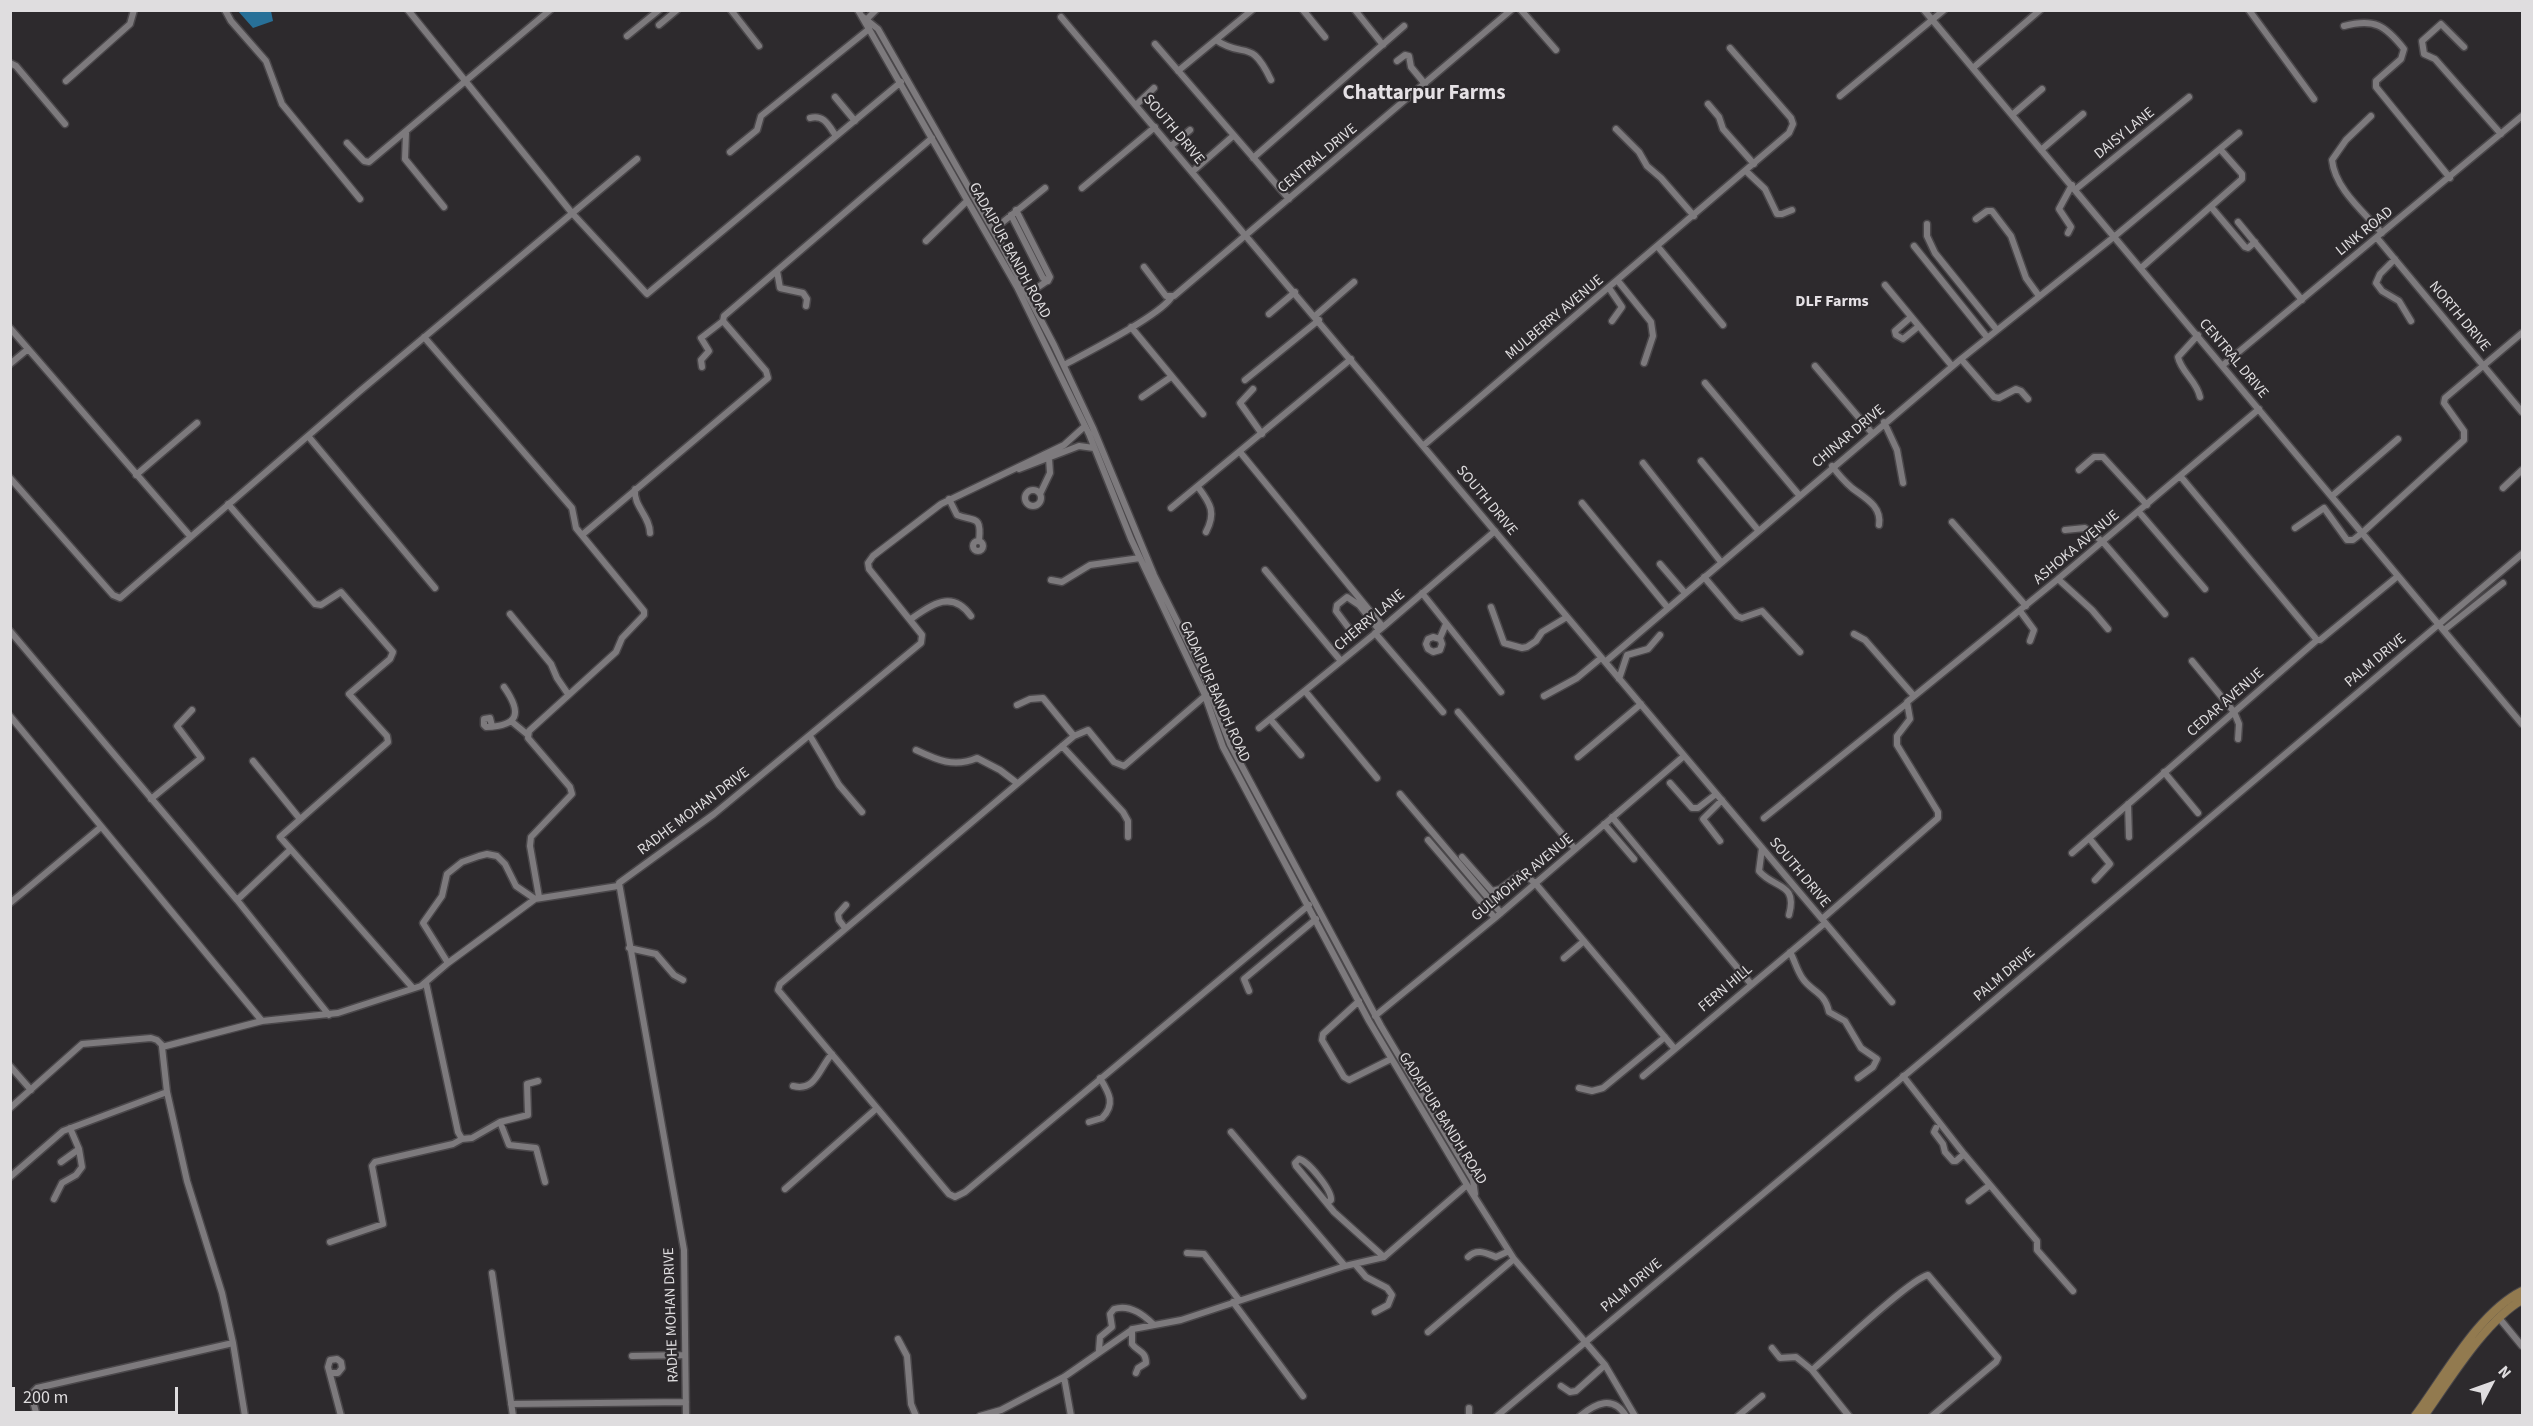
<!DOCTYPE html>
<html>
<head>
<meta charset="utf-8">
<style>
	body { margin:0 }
	#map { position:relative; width:2533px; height:1426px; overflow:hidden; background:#2d2a2d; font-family:"Source Sans 3",sans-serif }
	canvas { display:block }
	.frame { position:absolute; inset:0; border:12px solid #dfdddf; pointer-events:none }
	.north { position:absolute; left:2461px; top:1354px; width:60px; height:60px; -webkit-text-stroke:4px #2d2a2d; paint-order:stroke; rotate:49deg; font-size:16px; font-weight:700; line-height:24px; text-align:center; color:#dfdddf }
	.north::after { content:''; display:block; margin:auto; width:21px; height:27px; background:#dfdddf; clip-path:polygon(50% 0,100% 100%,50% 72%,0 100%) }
	.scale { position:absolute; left:12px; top:1387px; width:166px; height:27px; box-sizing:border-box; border:3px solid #dfdddf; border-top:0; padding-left:8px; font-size:18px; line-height:21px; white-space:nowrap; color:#dfdddf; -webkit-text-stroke:4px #2d2a2d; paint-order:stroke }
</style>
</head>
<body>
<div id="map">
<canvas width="2533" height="1426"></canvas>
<div class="frame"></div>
<div class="north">N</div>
<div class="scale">200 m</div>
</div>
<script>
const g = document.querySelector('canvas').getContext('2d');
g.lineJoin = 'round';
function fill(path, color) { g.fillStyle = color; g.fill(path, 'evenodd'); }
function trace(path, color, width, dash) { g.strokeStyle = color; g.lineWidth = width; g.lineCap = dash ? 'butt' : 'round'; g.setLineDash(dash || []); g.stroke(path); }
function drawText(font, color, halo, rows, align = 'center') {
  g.font = font + ' "Source Sans 3",sans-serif'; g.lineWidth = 4.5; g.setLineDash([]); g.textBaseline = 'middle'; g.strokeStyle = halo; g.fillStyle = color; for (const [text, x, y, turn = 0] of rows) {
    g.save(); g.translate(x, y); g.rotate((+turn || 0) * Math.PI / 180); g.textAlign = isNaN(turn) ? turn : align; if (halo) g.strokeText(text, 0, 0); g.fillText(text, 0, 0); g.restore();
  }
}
fill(new Path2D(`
	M238 11H271L273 21 253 28Z`), '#287098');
const minor = new Path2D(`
	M225 10 231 21 266 61 282 104 360 199
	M408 10 572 213 647 294 901 82
	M731 10 759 46
	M858 10 1017 287 1089 434 1131 539 1204 693 1223 747 1369 1021 1467 1185 1514 1259 1605 1365 1635 1416
	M1303 10 1325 37
	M1355 10 1383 45
	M1521 10 1556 50
	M1924 10 2522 724
	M2249 10 2314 99
	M863 17 878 29 1002 246 1054 345 1093 428 1154 575 1200 667 1230 744 1381 1026 1473 1180 1475 1194
	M1061 17 1892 1002
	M867 19 876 10
	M659 25 677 10
	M2344 26C2374 18 2385 25 2404 49L2401 59 2376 81V87L2450 178
	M627 36 659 10
	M1216 40C1245 60 1250 36 1271 80
	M1155 44 1289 199
	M2464 47 2441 24 2422 41 2424 54 2435 59 2501 134
	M1397 61 1405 55 1409 56 1411 67 1425 84
	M10 63 16 66 65 124
	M1973 68 2040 10
	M1178 71 1252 10
	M66 81 130 24 134 10
	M1840 96 1944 10
	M835 97 855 121
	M1708 104 1719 117 1723 129 1754 164
	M1136 105 1154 88
	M2012 115 2042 89
	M2371 116 2346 140 2332 160C2335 189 2364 212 2382 233
	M810 118C824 114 829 126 836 136
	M1616 129 1639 152 1647 166 1661 178 1694 216
	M406 133 405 159 444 207
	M347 143 364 161 369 162 550 10
	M1171 146 1190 130
	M2041 150 2083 114
	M730 152 757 130 761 116 869 29
	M1253 158 1404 26
	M1746 171 1765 189 1777 214H1782L1792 210
	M1192 172 1233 136
	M1082 188 1155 127
	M2076 189 2189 97
	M2212 208 2245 247 2248 248 2255 242
	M1011 215 1043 278 1048 281 1050 277 1016 210
	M1976 219 1987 211H1992L2011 236 2026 278 2039 296
	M2238 222 2302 300
	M1927 224V236L1935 253 1997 330
	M993 230 1045 188
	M2068 233 2071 227 2059 209 2072 185
	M2377 238 2522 412
	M926 241 967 201
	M1914 246 1987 337
	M1658 247 1723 325
	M2395 259 2380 274 2376 283 2382 291 2399 301 2411 321
	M1144 267 1166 296H1174L1511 10
	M2141 268 2242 179V174L2220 149
	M777 271 780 288 803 293 807 299 806 306
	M1618 281 1651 322 1653 336 1644 363
	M1885 285 1952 366
	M1609 288 1622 307 1612 321
	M1028 294 1047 281
	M1269 314 1295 292
	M1315 316 1354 282
	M1911 317 1895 331 1896 335 1903 339 1919 326
	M1131 327 1203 414
	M10 328 190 536
	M2198 335 2178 357C2181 372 2197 381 2200 397
	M424 337 572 508 576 528 644 611V615L622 638 616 652 529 731 528 738 570 787 572 794 531 837 530 846 539 897
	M1961 359 1994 397 1999 398 2016 389 2021 391 2028 399
	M10 364 28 349
	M1064 365C1088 352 1157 317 1171 298
	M2223 365 2522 116
	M1815 366 1872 433
	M702 367 701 360 709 351 701 338 723 321
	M1245 380 1319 320
	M1705 383 1799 495
	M1253 389 1240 403 1262 434
	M1142 397 1171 377
	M1884 422 1897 450 1903 483
	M308 436 435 588
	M1424 445 1789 133 1793 124 1791 118 1730 48
	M1240 452 1383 627
	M1701 461 1758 530
	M1643 463 1721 562
	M1832 466C1838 474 1845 482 1852 488 1865 498 1882 506 1879 525
	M1019 469 1079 446 1094 448
	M2079 470 2094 457H2103L2147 505
	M136 475 197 423
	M2181 477 2317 640
	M10 478 113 595 120 598 360 391 637 159
	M1198 487C1211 504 1216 513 1206 532
	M2503 488 2522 470
	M635 489C633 506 650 516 650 533
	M1025 498a8 8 0 1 1 16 0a8 8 0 1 1-16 0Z
	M1040 494 1050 473 1049 458
	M2332 496 2398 439
	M949 499 957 515C974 522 982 514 979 541
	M1582 503 1668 608
	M228 504 315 604 321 605 341 592 393 652 390 659 349 694 387 736 388 742 280 837 412 987
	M1171 508 1351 359
	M2139 512 2205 589
	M1952 522 2026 606
	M2295 528 2324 508 2347 540H2353L2362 533 2464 440V431L2444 403 2445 398 2522 333
	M2065 530 2085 528 2103 542 2165 614
	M582 535 768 378 766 371 723 321 724 316 932 138
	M973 546a5 5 0 1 1 10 0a5 5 0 1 1-10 0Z
	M1660 564 1685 593
	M1265 570 1341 661
	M1704 577 1737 616 1742 618 1762 611 1800 652
	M2058 579 2092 610 2108 629
	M1051 580 1062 582 1090 565 1140 558
	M1422 593 1501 692
	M1491 607 1504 643 1522 648 1527 647 1536 641 1542 632 1567 617
	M2020 611 2034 630 2030 641
	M510 614 551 664 557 678 568 694
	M911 619C931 605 952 589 971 616
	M2444 630 2503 583
	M10 631 237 900 329 1015
	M1351 631 1336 611 1337 605 1347 597 1359 605 1379 630
	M1375 633 1443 712
	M1854 634 1865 640 1914 696
	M1440 639 1433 637 1428 639 1426 644 1428 649 1433 652 1440 650 1442 644 1440 638 1446 624
	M2192 661 2234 712 2239 724 2238 739
	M1605 662 1961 359 2115 236 2239 133
	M1619 679 1627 655 1648 649 1660 635
	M1305 691 1377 778
	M1205 696 1124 766 1114 762 1088 730 1074 736 780 984 778 990 949 1194 955 1197 965 1192 1309 905
	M1544 696 1577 678 1601 658
	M1017 705 1030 699 1043 698 1074 736
	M1458 712 1575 849
	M10 716 262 1021
	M1270 719 1301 755
	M511 721 528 735
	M492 726 490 718 484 719V725L486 727C518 726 523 714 504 687
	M1259 728 1383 627 1495 531
	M810 736 839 785 862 812
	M1062 746 1123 812 1128 821V837
	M916 750C937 760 954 768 977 758L1000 770 1017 783
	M1578 757 1641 704
	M253 761 300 819
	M2164 772 2198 813
	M1670 783 1692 808H1698L1716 794
	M1400 794 1501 913
	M151 799 201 758 177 726 192 710
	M2128 804 2129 837
	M1612 817 1751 984
	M1764 818 1906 704
	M1604 824 1634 859
	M2089 838 2110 864 2095 880
	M1428 840 1495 918
	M1720 841 1703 819 1722 800
	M1762 848 1759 871C1774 889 1798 882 1789 915
	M2072 853 2317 640H2320L2398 576
	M1462 857 1492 891 1500 889 1520 874 1525 875 1535 883 1674 1048
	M237 900 290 850
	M10 903 101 827
	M1822 919 1938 818V812L1897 745V736L1910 719 1907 702 2058 579 2259 409
	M845 928 839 920 838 914 846 905
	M629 948 656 954 674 975 683 980
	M1790 952C1795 961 1797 971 1803 979 1812 992 1825 992 1829 1012L1845 1021 1861 1048 1877 1059 1873 1067 1858 1078
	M1564 958 1584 941
	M448 963 423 923 442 896 447 874 462 862 479 856 487 854 497 856 505 864 516 886 535 899
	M426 983 458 1132 462 1139 472 1138 500 1122 528 1115 527 1084 538 1081
	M1249 991 1244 979 1316 919
	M1359 1001 1323 1034 1322 1040 1344 1077 1349 1080 1391 1059
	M1375 1016 1495 918 1684 756
	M10 1066 31 1090
	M1643 1076 1825 923
	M1903 1076 1964 1154
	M793 1086C816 1092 819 1068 832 1054
	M1579 1088 1592 1091 1603 1088 1665 1037
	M10 1108 82 1044 151 1038 157 1040 163 1046
	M500 1122 509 1145 536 1148 545 1182
	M1089 1122 1102 1118C1116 1104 1109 1093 1100 1078
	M1936 1128 1934 1132 1943 1144 1945 1152 1953 1161H1956L1964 1154 2037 1241V1250L2073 1291
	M1231 1132 1345 1266
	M61 1162 79 1149
	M10 1177 63 1131 167 1092
	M785 1189 877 1108
	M54 1199 62 1183 76 1175 82 1167 79 1149 70 1128
	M1969 1201 1990 1185
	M1327 1203 1331 1200C1332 1190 1308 1161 1299 1159L1295 1163 1296 1166 1334 1212 1384 1257
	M330 1242 383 1224 372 1166 375 1162 453 1144 462 1139
	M1187 1253 1204 1254 1239 1300
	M1468 1257C1477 1248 1486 1253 1496 1257L1509 1251
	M1355 1264 1366 1277 1387 1288 1392 1295 1388 1305 1375 1312
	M492 1273 513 1416
	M1233 1302 1303 1396
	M2499 1318 2522 1346
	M1132 1329V1344C1138 1352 1146 1351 1146 1363L1138 1368 1136 1373
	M1428 1332 1514 1259
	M898 1339 907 1356 911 1404 916 1416
	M1772 1348 1780 1358 1796 1357 1812 1370
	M1099 1350 1100 1337 1112 1327 1110 1314 1114 1309C1129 1304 1142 1313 1153 1324
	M632 1356 685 1355
	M331 1373H338L342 1368 341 1362 337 1359 330 1360 328 1367 341 1416
	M1064 1377 1071 1416
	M1561 1386 1570 1392 1576 1391 1605 1365
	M511 1404 686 1402
	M1469 1408V1416
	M37 1416 31 1394 37 1388 233 1343
	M245 1416 233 1343 222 1293 187 1181 167 1092 162 1047 262 1021 338 1013 421 986 448 963 535 899 618 886
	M686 1416 684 1250 619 883 714 814 921 643 922 635 869 569 868 563 873 556 941 504 1064 445 1085 426
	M980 1416 1001 1410 1064 1377 1133 1329 1181 1320 1345 1266 1384 1257 1467 1185
	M1497 1416 1940 1046 2522 554
	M1580 1416C1596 1403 1613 1395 1626 1416
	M1738 1416 1762 1396
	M1849 1416 1812 1370C1832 1353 1910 1279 1928 1275L1998 1358 1996 1362 1932 1416`);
const major = new Path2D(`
	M2415 1416C2445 1376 2478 1313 2522 1291
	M2424 1416C2449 1381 2485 1321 2522 1300`);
trace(minor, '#4a474a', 9);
trace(major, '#4a474a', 10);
trace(minor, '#7d7a7d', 6);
trace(major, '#927a4f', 8);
drawText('15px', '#dfdddf', '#2d2a2d', [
	["SOUTH DRIVE",1173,130,50],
	["DAISY LANE",2125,134,-39],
	["CENTRAL DRIVE",1318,159,-40],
	["LINK ROAD",2365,232,-39],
	["GADAIPUR BANDH ROAD",1009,251,61],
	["NORTH DRIVE",2459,317,50],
	["MULBERRY AVENUE",1555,318,-40],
	["CENTRAL DRIVE",2233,359,50],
	["CHINAR DRIVE",1849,437,-40],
	["SOUTH DRIVE",1486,501,50],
	["ASHOKA AVENUE",2077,548,-40],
	["CHERRY LANE",1370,621,-40],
	["PALM DRIVE",2376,661,-40],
	["GADAIPUR BANDH ROAD",1214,692,66],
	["CEDAR AVENUE",2226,703,-41],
	["RADHE MOHAN DRIVE",694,812,-37],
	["SOUTH DRIVE",1799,873,50],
	["GULMOHAR AVENUE",1523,878,-40],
	["PALM DRIVE",2005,975,-40],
	["FERN HILL",1726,989,-40],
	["GADAIPUR BANDH ROAD",1442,1119,58],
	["PALM DRIVE",1632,1286,-40],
	["RADHE MOHAN DRIVE",672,1315,-92]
]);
drawText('bold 16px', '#e5e1e5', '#2d2a2d', [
	["DLF Farms",1832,302]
]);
drawText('bold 21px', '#e5e1e5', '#2d2a2d', [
	["Chattarpur Farms",1424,94]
]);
</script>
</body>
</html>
